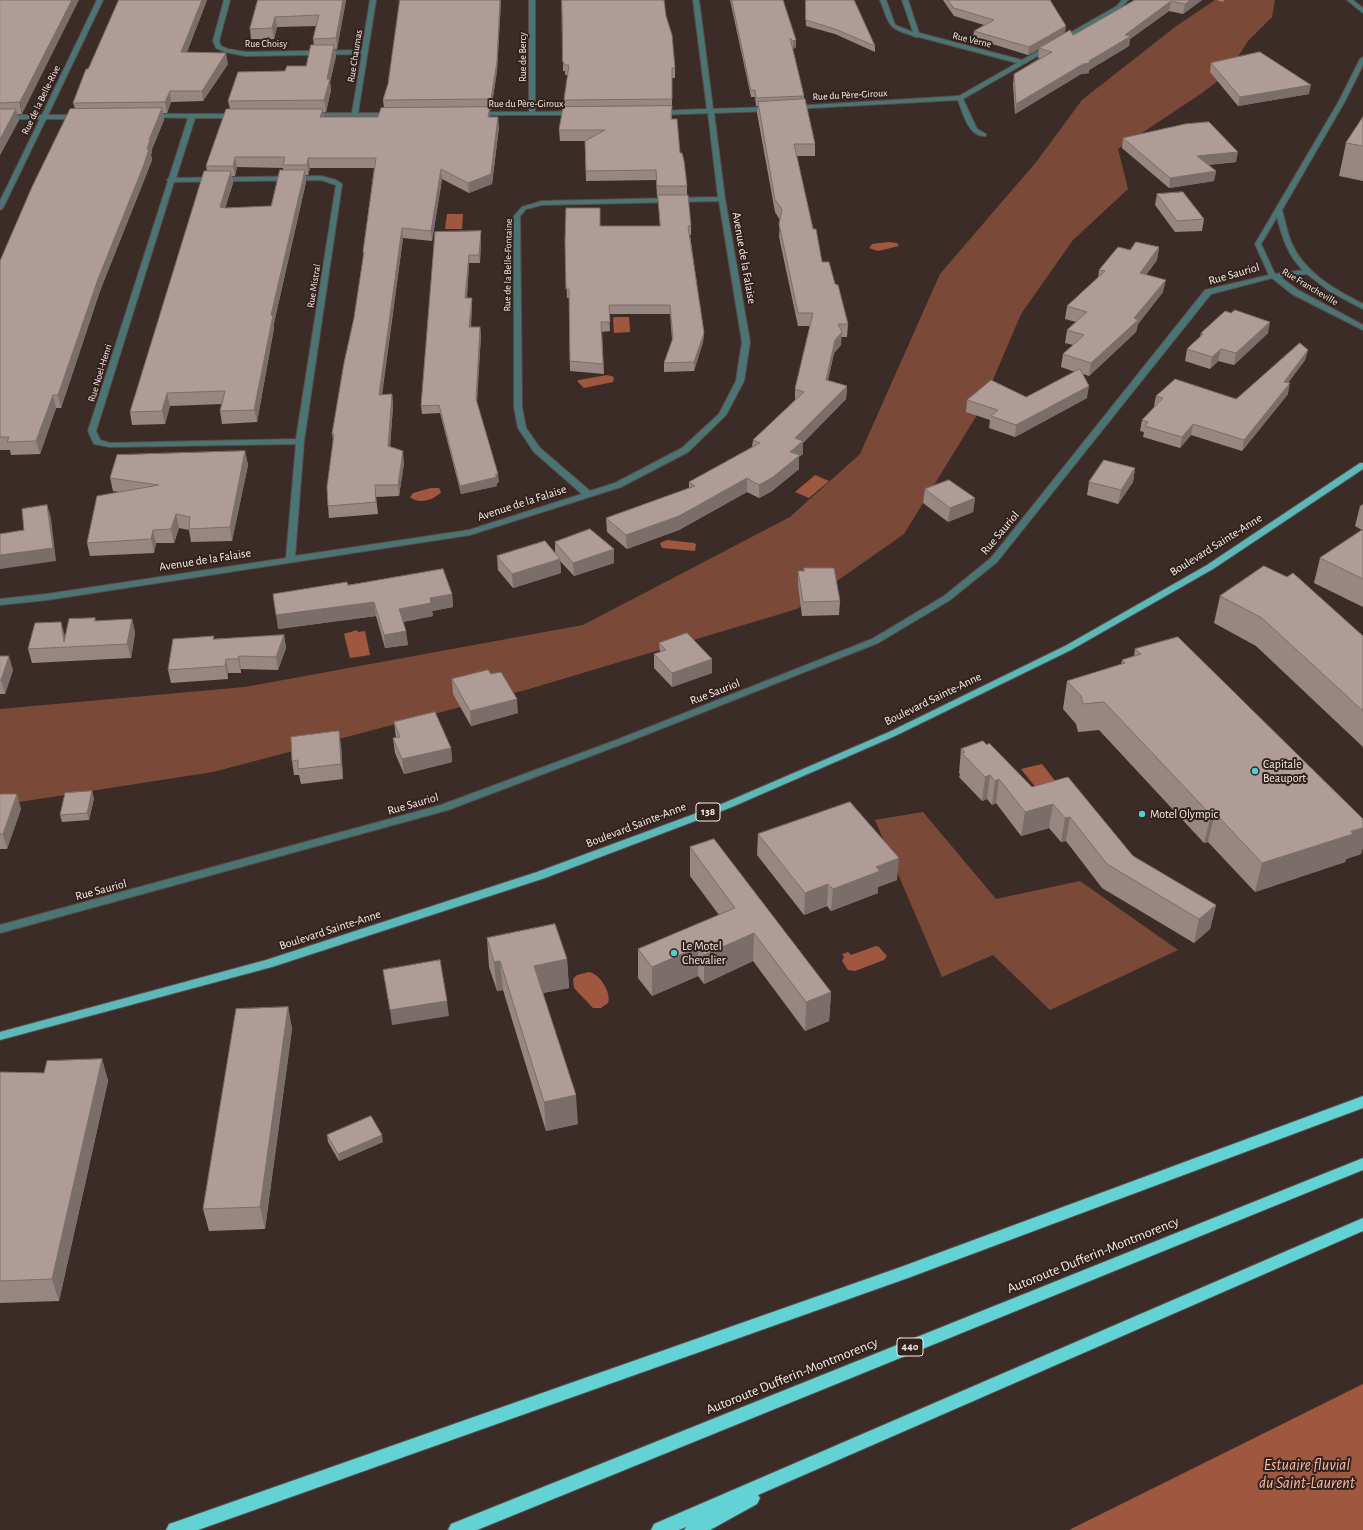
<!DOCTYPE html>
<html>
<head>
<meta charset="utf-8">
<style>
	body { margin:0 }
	canvas { display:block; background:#3c2c27 }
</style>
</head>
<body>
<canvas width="1363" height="1530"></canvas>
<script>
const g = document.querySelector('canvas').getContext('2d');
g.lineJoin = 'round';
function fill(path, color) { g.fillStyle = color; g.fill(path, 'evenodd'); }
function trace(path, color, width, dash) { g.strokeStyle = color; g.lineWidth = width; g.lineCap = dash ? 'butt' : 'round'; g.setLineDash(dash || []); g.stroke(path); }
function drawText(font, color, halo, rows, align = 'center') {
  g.font = font + ' "Alegreya Sans",sans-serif'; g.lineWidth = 4; g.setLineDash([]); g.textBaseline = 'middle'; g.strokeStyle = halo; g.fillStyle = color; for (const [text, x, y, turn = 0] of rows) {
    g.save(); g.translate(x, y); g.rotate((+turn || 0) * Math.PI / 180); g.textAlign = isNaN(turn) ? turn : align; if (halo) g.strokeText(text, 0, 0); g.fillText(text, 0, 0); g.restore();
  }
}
fill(new Path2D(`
	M1215 0H1275L1272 17 1248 41 1227 74 1202 93 1118 149 1128 189 1073 240 1021 314 980 410 904 534 797 609 529 689 213 772 0 805V709L245 687 583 625 790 517 860 454 940 274 1037 161 1082 100 1175 27Z
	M923 812 996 899 1080 881 1178 950 1050 1010 993 955 942 977 875 820Z`), '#7b4938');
fill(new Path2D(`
	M447 214H463L462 229H445Z
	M889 242 897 243 899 246 878 251 869 248 872 244Z
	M615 317H629L630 332 614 333 613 318Z
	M607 375 614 377 613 382 584 388 577 381 579 380Z
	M815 475 829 481 809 498 795 492Z
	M431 488H439L441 492C435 500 418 505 410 497L413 493Z
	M667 540 694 543 696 544 695 551 662 548 660 543Z
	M357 630 358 632 365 631 370 655 350 658 344 634Z
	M1042 764 1063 791 1045 799 1021 769Z
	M876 946 879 947 887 956 884 960 855 971 848 970 842 961 844 957 842 954 848 952 851 955Z
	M589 972C599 973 612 993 608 1003L601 1008H593L574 988 573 979 577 975Z
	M1363 1384V1530H1069Z`), '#9f573f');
const minor = new Path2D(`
	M97 0H103L48 115H79L82 117 79 119H46L3 208 0 210V201L40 119H0V115H42Z
	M224 0H230L219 41 221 46 228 49 246 52 362 50 370 0H376L358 113H391L394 115 391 117 309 116V114L311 113H352L362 54 246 56 225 52 216 48 213 41Z
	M529 0H535V112L575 111 578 113 575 115H475V113L477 112H529Z
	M693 0H699L713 109 771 107 774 109 771 111 714 113 725 199 750 342 744 381 726 415 688 452 621 487 470 535 47 600 0 605V599L47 594 286 558 296 444 110 447 94 444 88 431 168 181 167 180 169 178 188 118 149 117 148 116 151 114H237L240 116 237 118H195L176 178 321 176 336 180 342 184 304 441 295 556 469 530 582 494 534 452 518 428 514 407V216L522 207 542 201 718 197 708 113 659 115 656 113 659 111 707 109ZM321 180 336 185 296 439 110 443 100 440 96 431 174 182ZM719 201 742 342 736 381 719 414 682 448 615 483 590 491 540 448 526 428 522 407 520 216 526 209 542 205Z
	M880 0H886L895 25 913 32 902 0H908L919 33 1022 60 1117 6 1122 0H1128L1121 8 963 99 977 129 986 134V136C969 138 963 113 958 100L793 109V107L795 106 959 96 1017 63 919 37C915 38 912 35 908 34 886 28 888 19 880 0Z
	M1347 0H1353L1363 8V13Z
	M1363 57V65L1345 101 1282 210C1285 220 1287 232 1291 242 1305 274 1335 289 1363 304V309L1329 291 1307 274 1280 277 1298 290 1363 325V330L1292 294 1272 278 1211 294 997 562 950 600 878 643 625 743 448 810 0 933V925L441 805 619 739 872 639 944 596 991 558 1205 290 1269 275 1255 244 1339 101 1360 59ZM1277 217C1282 237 1288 256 1303 270L1275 274 1261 244Z`);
const major = new Path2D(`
	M1360 463H1363V469L1213 569 1071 650 895 736 732 807 545 878 272 967 0 1040V1032L266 960 537 872 724 803 889 732 1065 646 1207 565Z`);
const highway = new Path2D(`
	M1363 1096V1108L908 1278 198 1530H166L169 1524 175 1522 898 1268Z
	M1363 1158V1170L477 1530H448L451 1524Z
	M1363 1218V1231L758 1495 760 1498 757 1504 710 1530H684L686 1527 679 1530H651L654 1524Z`);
trace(minor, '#5a4b46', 2);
trace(major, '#5a4b46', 2);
trace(highway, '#5a4b46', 2);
fill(minor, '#4b7575');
fill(major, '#5db8ba');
fill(highway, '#62d2d5');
fill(new Path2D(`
	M0 0 22 114H17L19 120 0 155Z
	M119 0H207L187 52 228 64 203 101 171 102 167 113H163L164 120 152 149V151L151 155 152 160 145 178 100 291 61 408H56L40 454 11 455 10 450H0V261L75 109 73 103Z
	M258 0H346L337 49H335L336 56 330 82 331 90 326 112H323L324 117H378L384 108 383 100 388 84 400 0H501L497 71 491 110H490V117L499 127 492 184 469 193 442 179 432 241 403 238 382 395 392 394 393 406 390 447 404 463 399 496 376 497 378 514 329 518 328 506 333 440 332 434 354 318 363 258V252L374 168H310L308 175H305L306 182 274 323V328L257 422 222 424 220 411 222 404 170 406 165 424 132 425 130 412 207 171 206 166 230 109 228 101 285 71 306 66 314 45 313 39 316 26 277 27 274 39H251L250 29ZM237 167 283 168V170L271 206 225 208 233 183 232 176H235Z
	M730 0H783L796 47 793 49 804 96V99L815 144V156H797L813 229 822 262 835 284 848 324 847 337H841V345L834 353 828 380 847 386 846 399 803 443V454L799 457V469L772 491 759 498 747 492 679 530 627 549 607 532 606 518 689 488V482L752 447 753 440 795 400V389L810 326H798L779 237 780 220 775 212 757 113 758 106H756L755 97H751Z
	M805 0H854L875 46V52L835 34 806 26Z
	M943 0H1050L1065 33 1073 35 1135 0H1202L1183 14 1169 11 1130 39 1129 46 1089 70V73L1081 74 1015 114 1013 84 1014 74 1040 58H1038L1039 49 1028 55 973 38 974 31 984 25 954 16Z
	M1217 0H1224L1223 2Z
	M666 16 675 68V78H672V119L680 153 687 186V195L691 226V235H690L704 333 703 342 694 371 664 372V363L672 340 670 314H609L610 331 602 332 604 374 570 371 569 298H567L565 241 600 226H660L658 197H657L656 180 586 181 585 141H586H560L559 130 564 107V100L568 75H565V71H563V62Z
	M1211 63 1309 94 1238 106 1210 72Z
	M1363 117V181L1339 176 1346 143Z
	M1123 138 1236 162 1208 165 1216 171 1214 181 1169 188 1122 148Z
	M1157 194 1204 219 1202 231 1175 232 1155 205Z
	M435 232 481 239 480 263H469L467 298H472V306L471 327H480L481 335 477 402 499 482 497 483V486L461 494 440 413 422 414 421 406Z
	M1159 247 1157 260 1146 275 1163 292 1138 324 1136 332 1089 376 1083 374 1087 398 1015 437 989 428 990 420 966 412 967 400 1026 397 1075 372 1061 367 1063 354 1073 345 1065 343 1067 330 1076 322 1065 319 1067 306 1098 278 1099 270 1130 250Z
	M1201 333H1268L1234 365 1218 361 1210 369 1185 361 1187 349 1200 337Z
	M1308 350 1305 360 1288 383V394L1242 451 1191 435 1180 448 1143 437 1144 432 1140 431 1142 420 1155 407 1154 406 1156 396 1236 399Z
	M245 451 248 465 232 541 191 542 189 530 179 528 174 543H156L154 553 90 556 87 543 120 492 113 491 110 478Z
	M1135 468 1133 482 1118 504 1087 495 1089 482Z
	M925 489 975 498 973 512 948 522 923 503Z
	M1363 504V607L1314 583 1320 558 1362 530 1355 526 1360 506Z
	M555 542 614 549V563L574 576 560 561 561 573 513 588 498 570 497 556 555 553Z
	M804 568 840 601 839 615 802 616 798 585V571H804Z
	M348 585 452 594 453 607 432 611 433 616 403 622 408 645 385 648 376 616 278 629Z
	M1220 596 1363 636V747L1256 646 1214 623Z
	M95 618 96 621 132 619 135 633 131 658 32 663 28 649 65 637Z
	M284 635 286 648 278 670 241 669V673H228V679L171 683 168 670 214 639Z
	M659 643 712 659V673L672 687 654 668V654L660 652Z
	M1135 649 1363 819V847L1361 854 1346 859 1345 862 1255 892 1208 842 1204 843 1099 730 1078 732 1076 724 1063 709 1067 681 1121 665 1122 660 1134 656Z
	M0 656 13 670 5 694H0Z
	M491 674 518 713 471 726 453 694 452 679Z
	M394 722 451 748 452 762 404 774 395 753 393 738H396Z
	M339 731 341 746 343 779 301 784 299 775H294L292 761Z
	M987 745 1032 787 1133 856 1216 905 1210 929 1194 943 1102 888 1066 841 1061 842 1049 828 1021 836 996 803 992 805 987 799 982 801 959 777 960 774 959 773 961 749Z
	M0 794 21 809 7 849H0Z
	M94 798 89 820 62 822 60 815Z
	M758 834 897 880 878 887V893L831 911 827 906 804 915 757 855Z
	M690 847 831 992 829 1021 805 1031 753 961 704 984 698 976 652 996 638 978V949L719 915 690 876Z
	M487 938 567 959 569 988 543 993 578 1124 546 1131 503 990 497 991 489 967Z
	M288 1007 292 1029 265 1229 209 1231 203 1209Z
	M102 1059 108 1081 59 1301 0 1303V1072L44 1073Z
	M327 1135 383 1142 339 1161 328 1142Z`), '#978681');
fill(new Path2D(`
	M72 0H79L22 114 20 102Z
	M202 0H207L183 62 181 52Z
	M343 0H346L337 49 336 38Z
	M500 0H501L497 71 491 110V99Z
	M1190 0H1202L1183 14 1185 4Z
	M1171 1 1169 11 1130 39 1129 46 1089 70V73L1081 74 1015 114 1016 104 1089 61Z
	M275 17 277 27 274 39 272 28Z
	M1066 26 1065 34 1039 48V49L1028 55 1029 47Z
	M796 40V47L793 49V41Z
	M334 45 336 56 330 82 331 90 326 112 324 100 327 79Z
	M226 53 228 64 203 101 202 91Z
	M1311 85 1309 94 1238 106 1240 97Z
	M170 91 171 102 167 113 165 102Z
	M490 107V117H488Z
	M162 108 164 120 152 149V151L151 155 152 160 145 178 100 291 61 408 58 395 98 279 147 149 149 140Z
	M16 109 19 120 0 155V139Z
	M323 109 324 118 320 117Z
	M498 117 499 127 492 184 469 193 468 183Z
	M1238 152 1236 162 1195 166 1197 156Z
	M235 157 237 167 235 176 233 166Z
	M308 158 310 168 308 175 307 165Z
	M441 169 442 179 432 241 431 231Z
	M305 170 306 182 274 323V328L257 422 254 410 271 315Z
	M231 171 233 183 222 219 220 207Z
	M1216 171 1214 181 1169 188 1170 178Z
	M402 228 403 238 380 406 379 395Z
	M481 231V239L480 263 479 255Z
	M1159 247 1157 260 1138 286 1140 273Z
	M469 255V263L466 306 465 298Z
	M1166 280 1163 292 1138 324 1136 332 1089 376 1091 363 1134 318Z
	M472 298V306L470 335 469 327Z
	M1270 322 1268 333 1234 365 1236 353Z
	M480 327 481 335 476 407V399Z
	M842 332 841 345 834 353 825 393 826 380 835 340Z
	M704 333 703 342 694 371V362Z
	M1221 349 1218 361 1210 369 1212 357Z
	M1308 350 1305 360 1281 392 1284 382Z
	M1290 383 1288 394 1242 451 1244 440Z
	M847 386 846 399 803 443V454L799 457V469L772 491 759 498V485L790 452 795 438Z
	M1089 386 1087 398 1015 437 1016 425Z
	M167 393 170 406 165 424 162 411Z
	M392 394 393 406 389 458 388 446Z
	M53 395 56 408 40 454 36 441Z
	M1193 424 1191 435 1180 448 1182 437Z
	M245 451 248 465 232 541 230 527Z
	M403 451 404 463 399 496 398 485Z
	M1135 468 1133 482 1118 504 1121 490Z
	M498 474 499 482 497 483V486L461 494 460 486Z
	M747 478V492L679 530 627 549 626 535Z
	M975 498 973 512 948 522 950 508Z
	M47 505 51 518 56 561 0 569V555Z
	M176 514 179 528 174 543 171 529Z
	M153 530 156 543 154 553 151 539Z
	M614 549V563L574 576 573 563Z
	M560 559 561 573 513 588 512 574Z
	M452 594 453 607 432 611 433 616 401 622 399 609 430 598Z
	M374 602 376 616 278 629 276 615Z
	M132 619 135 633 131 658 127 644Z
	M61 622 65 636 66 647 64 642Z
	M406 631 408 645 385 648 384 635Z
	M284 635 286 648 278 670 276 657Z
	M9 656 13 670 5 694 1 680Z
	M239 656 241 669V673L238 659Z
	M226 659 228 673V679L225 666Z
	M712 659V673L672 687V673Z
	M517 699 518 713 471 726 470 711Z
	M339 731 341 746 343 779 341 764Z
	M451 748 452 762 404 774 402 759Z
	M990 775 987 799 982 801 985 777Z
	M999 779 996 803 992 805 995 781Z
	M92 791 94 798 89 820 87 813Z
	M17 794 21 809 7 849 3 834Z
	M1053 804 1049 828 1021 836 1025 812Z
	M1215 813 1208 842 1204 843 1211 815Z
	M1070 817 1066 841 1061 842 1065 818Z
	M1363 828V847L1361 854 1346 859 1345 862 1255 892 1262 863Z
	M899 858 897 880 878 887V893L831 911 833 889 876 867Z
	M828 884 827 906 804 915 805 893Z
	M1216 905 1210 929 1194 943 1199 919Z
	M754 933 753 961 704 984V955Z
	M698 947V976L652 996V967Z
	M567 959 569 988 537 994 534 966Z
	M500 961 503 990 497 991 494 962Z
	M831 992 829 1021 805 1031 806 1002Z
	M447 1001 449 1016 392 1025 390 1010Z
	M288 1007 292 1029 265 1229 260 1207Z
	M102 1059 108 1081 59 1301 52 1279Z
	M576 1095 578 1124 546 1131 544 1102Z
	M382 1135 383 1142 339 1161 338 1154Z`), '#7b6d69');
const building = new Path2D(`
	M0 0H72L20 102 0 103Z
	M119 0H202L181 52 226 53 202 91H170L165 102 73 103 86 69H88Z
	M258 0H343L336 38 313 39 319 15 275 17 272 28 250 29Z
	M400 0H500L497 61 491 99 383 100 388 84Z
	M562 0H664L666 16 672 35 675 68H672V99L564 100 569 65H564V62H563Z
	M732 0H783L796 40 793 41 790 38 804 96 756 98 755 90H751Z
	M806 0H854L875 46 835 29 806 20Z
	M948 0H1050L1066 26 1029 47 974 31 994 20 954 8Z
	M1135 0H1190L1185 4 1171 1 1125 35 1131 36 1089 61 1090 63 1083 64 1016 104 1014 74 1052 52 1039 48 1070 30 1073 35Z
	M311 45H334L327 79H330L324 100 228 101 238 72 285 71 287 66H306Z
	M1260 52 1311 85 1240 97 1211 63Z
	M805 99 815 144H794L813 229H816L822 262H829L835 284 838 285 848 324H838L842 332 835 340 826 380 847 386 795 438 803 441 790 452 800 455 773 477 759 485 747 478 679 516 626 535 606 518 695 486 689 482 760 443 753 440 804 392 795 389 813 313H798L779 224 782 209 775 200 758 102Z
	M672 106 671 119H677L680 153H682L684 161 687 186H657L656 170 586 171 585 141 605 130H559L563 107Z
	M490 107 488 117H498L491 174 468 183 441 169 431 231 402 228 379 395 392 394 388 446 403 451 398 485H375L376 502 328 506 327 487 334 434H332L344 363 354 318 364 252H363L376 158H308L307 165H283L285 157H235L233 166H206L226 109H323L320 117H378L381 108Z
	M162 108 149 140H150L147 149H149L143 167 98 279 58 395H53L36 441 7 442 9 437H0V261L32 187 70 109Z
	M0 109H16L0 139Z
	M1363 117V146L1346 143Z
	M1209 122 1238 152 1197 156 1216 171 1170 178 1123 138 1185 124Z
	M280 170H305L271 315H273L254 410 220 411 225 391 167 393 162 411 130 412 204 171H231L220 207 225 208 271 206Z
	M1183 192 1204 219 1177 221 1157 194Z
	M658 195H688L691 226H688L704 333 694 362 664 363 673 338 670 305H609L610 322H601L603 364 570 361 569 289H566L565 241 566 208H600V226H660Z
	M481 231 479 255H469L465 298H472L469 327H480L476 399 498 474 495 475 497 477 460 486 439 405 421 406 435 232Z
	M1136 242 1159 247 1140 273 1166 280 1134 318 1138 320 1091 363 1063 354 1084 335 1067 330 1087 312 1067 306 1105 271 1099 270 1118 247 1130 250Z
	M1235 310 1270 322 1236 353 1221 349 1212 357 1187 349 1203 334 1201 333 1225 311 1231 313Z
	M1300 343 1308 350 1284 382 1290 383 1244 440 1193 424 1182 437 1145 426 1148 422 1142 420 1163 398 1156 396 1175 379 1236 399Z
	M1080 369 1089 386 1016 425 991 416 998 410 967 400 991 380 1026 397Z
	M245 451 230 527 189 529 190 517 176 514 171 529 153 530 151 539 87 543 97 496 159 485 110 478 117 455Z
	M1104 460 1135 468 1121 490 1089 482Z
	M949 480 975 498 950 508 925 489Z
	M47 505 53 548 0 555V534L24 530 22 509Z
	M590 529 614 549 573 563 555 542Z
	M1362 530H1363V579L1320 558Z
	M545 541 560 559 512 574 497 556Z
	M1264 566 1287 577 1293 573 1363 636V711L1262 618 1220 596Z
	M804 568H834L840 601 803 602 798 571H804Z
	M443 569 452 594 430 598 431 603 399 609 406 631 384 635 374 602 276 615 273 594 347 582 348 585Z
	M95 618 94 621 132 619 127 644 28 649 35 623 61 622 64 642 69 619Z
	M687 633 712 659 672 673 654 654 666 650 659 643Z
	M284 635 276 657 239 656 238 659H226L225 666 168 670 173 639 214 636 213 639Z
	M1178 637 1363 819V828L1351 831 1353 834 1262 863 1215 813 1211 815 1104 702 1083 704 1081 696 1067 681 1125 663 1122 660 1141 654 1135 649Z
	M0 656H9L1 680H0Z
	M488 670 491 674 501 672 517 699 470 711 452 679Z
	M435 712 451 748 402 759 393 738 400 737 394 722Z
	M339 731 341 764 298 769V760L292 761 291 737Z
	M983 741 987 745 989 743 1032 787 1068 777 1133 856 1216 905 1199 919 1107 864 1070 817 1065 818 1053 804 1025 812 999 779 995 781 990 775 985 777 962 753 965 752 961 749Z
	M92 791 87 813 60 815 65 793Z
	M0 794H17L3 834H0Z
	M850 802 899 858 876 867 880 871 833 889 828 884 805 893 758 834Z
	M714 839 831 992 806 1002 754 933 704 955 698 947 652 967 638 949 735 908 690 847Z
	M555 924 567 959 534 966 576 1095 544 1102 500 961 494 962 487 938Z
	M440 960 447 1001 390 1010 383 970Z
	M288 1007 260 1207 203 1209 236 1009Z
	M102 1059 52 1279 0 1281V1072L44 1073 47 1061Z
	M371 1116 382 1135 338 1154 327 1135Z`);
fill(building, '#b09c96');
trace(building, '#7b6d69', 1);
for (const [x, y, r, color] of [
	[1255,771,4,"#52cdd0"],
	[1142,814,4,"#52cdd0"],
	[674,953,4,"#52cdd0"]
]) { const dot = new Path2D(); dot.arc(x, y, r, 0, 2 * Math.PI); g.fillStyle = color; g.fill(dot); trace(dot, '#32221d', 1.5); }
drawText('10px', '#f9eeea', '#32221d', [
	["Rue Verne",972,40,14],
	["Rue Choisy",266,44],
	["Rue Chaumas",355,56,-81],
	["Rue de Bercy",523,57,-90],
	["Rue du Père-Giroux",850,95,-3],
	["Rue de la Belle-Rive",41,100,-64],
	["Rue du Père-Giroux",526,104],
	["Rue de la Belle-Fontaine",508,265,-89],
	["Rue Mistral",314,286,-81],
	["Rue Francheville",1310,287,31],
	["Rue Noel-Henri",100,373,-73]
]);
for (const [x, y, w] of [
	[708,812,24],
	[910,1347,26]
]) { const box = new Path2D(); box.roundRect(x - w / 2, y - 9, w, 18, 3); g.fillStyle = '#32221d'; g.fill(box); trace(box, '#f9eeea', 1); }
drawText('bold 11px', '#f9eeea', null, [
	["138",708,812],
	["440",910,1347]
]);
drawText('12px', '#f9eeea', '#32221d', [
	["Avenue de la Falaise",744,258,80],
	["Rue Sauriol",1234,274,-16],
	["Avenue de la Falaise",522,503,-18],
	["Rue Sauriol",1000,533,-50],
	["Boulevard Sainte-Anne",1216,545,-32],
	["Avenue de la Falaise",205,560,-9],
	["Rue Sauriol",715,692,-21],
	["Boulevard Sainte-Anne",933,699,-26],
	["Rue Sauriol",413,804,-16],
	["Boulevard Sainte-Anne",636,825,-21],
	["Rue Sauriol",101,890,-15],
	["Boulevard Sainte-Anne",330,930,-18]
]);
drawText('12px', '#f9eeea', '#32221d', [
	["Capitale",1263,764],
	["Beauport",1263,778],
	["Motel Olympic",1150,814],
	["Le Motel",682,946],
	["Chevalier",682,960]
], 'left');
drawText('14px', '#f9eeea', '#32221d', [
	["Autoroute Dufferin-Montmorency",1093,1255,-22],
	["Autoroute Dufferin-Montmorency",792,1376,-22]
]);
drawText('italic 16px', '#fbbca7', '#32221d', [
	["Estuaire fluvial",1307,1465],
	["du Saint-Laurent",1307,1483]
]);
</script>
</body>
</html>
